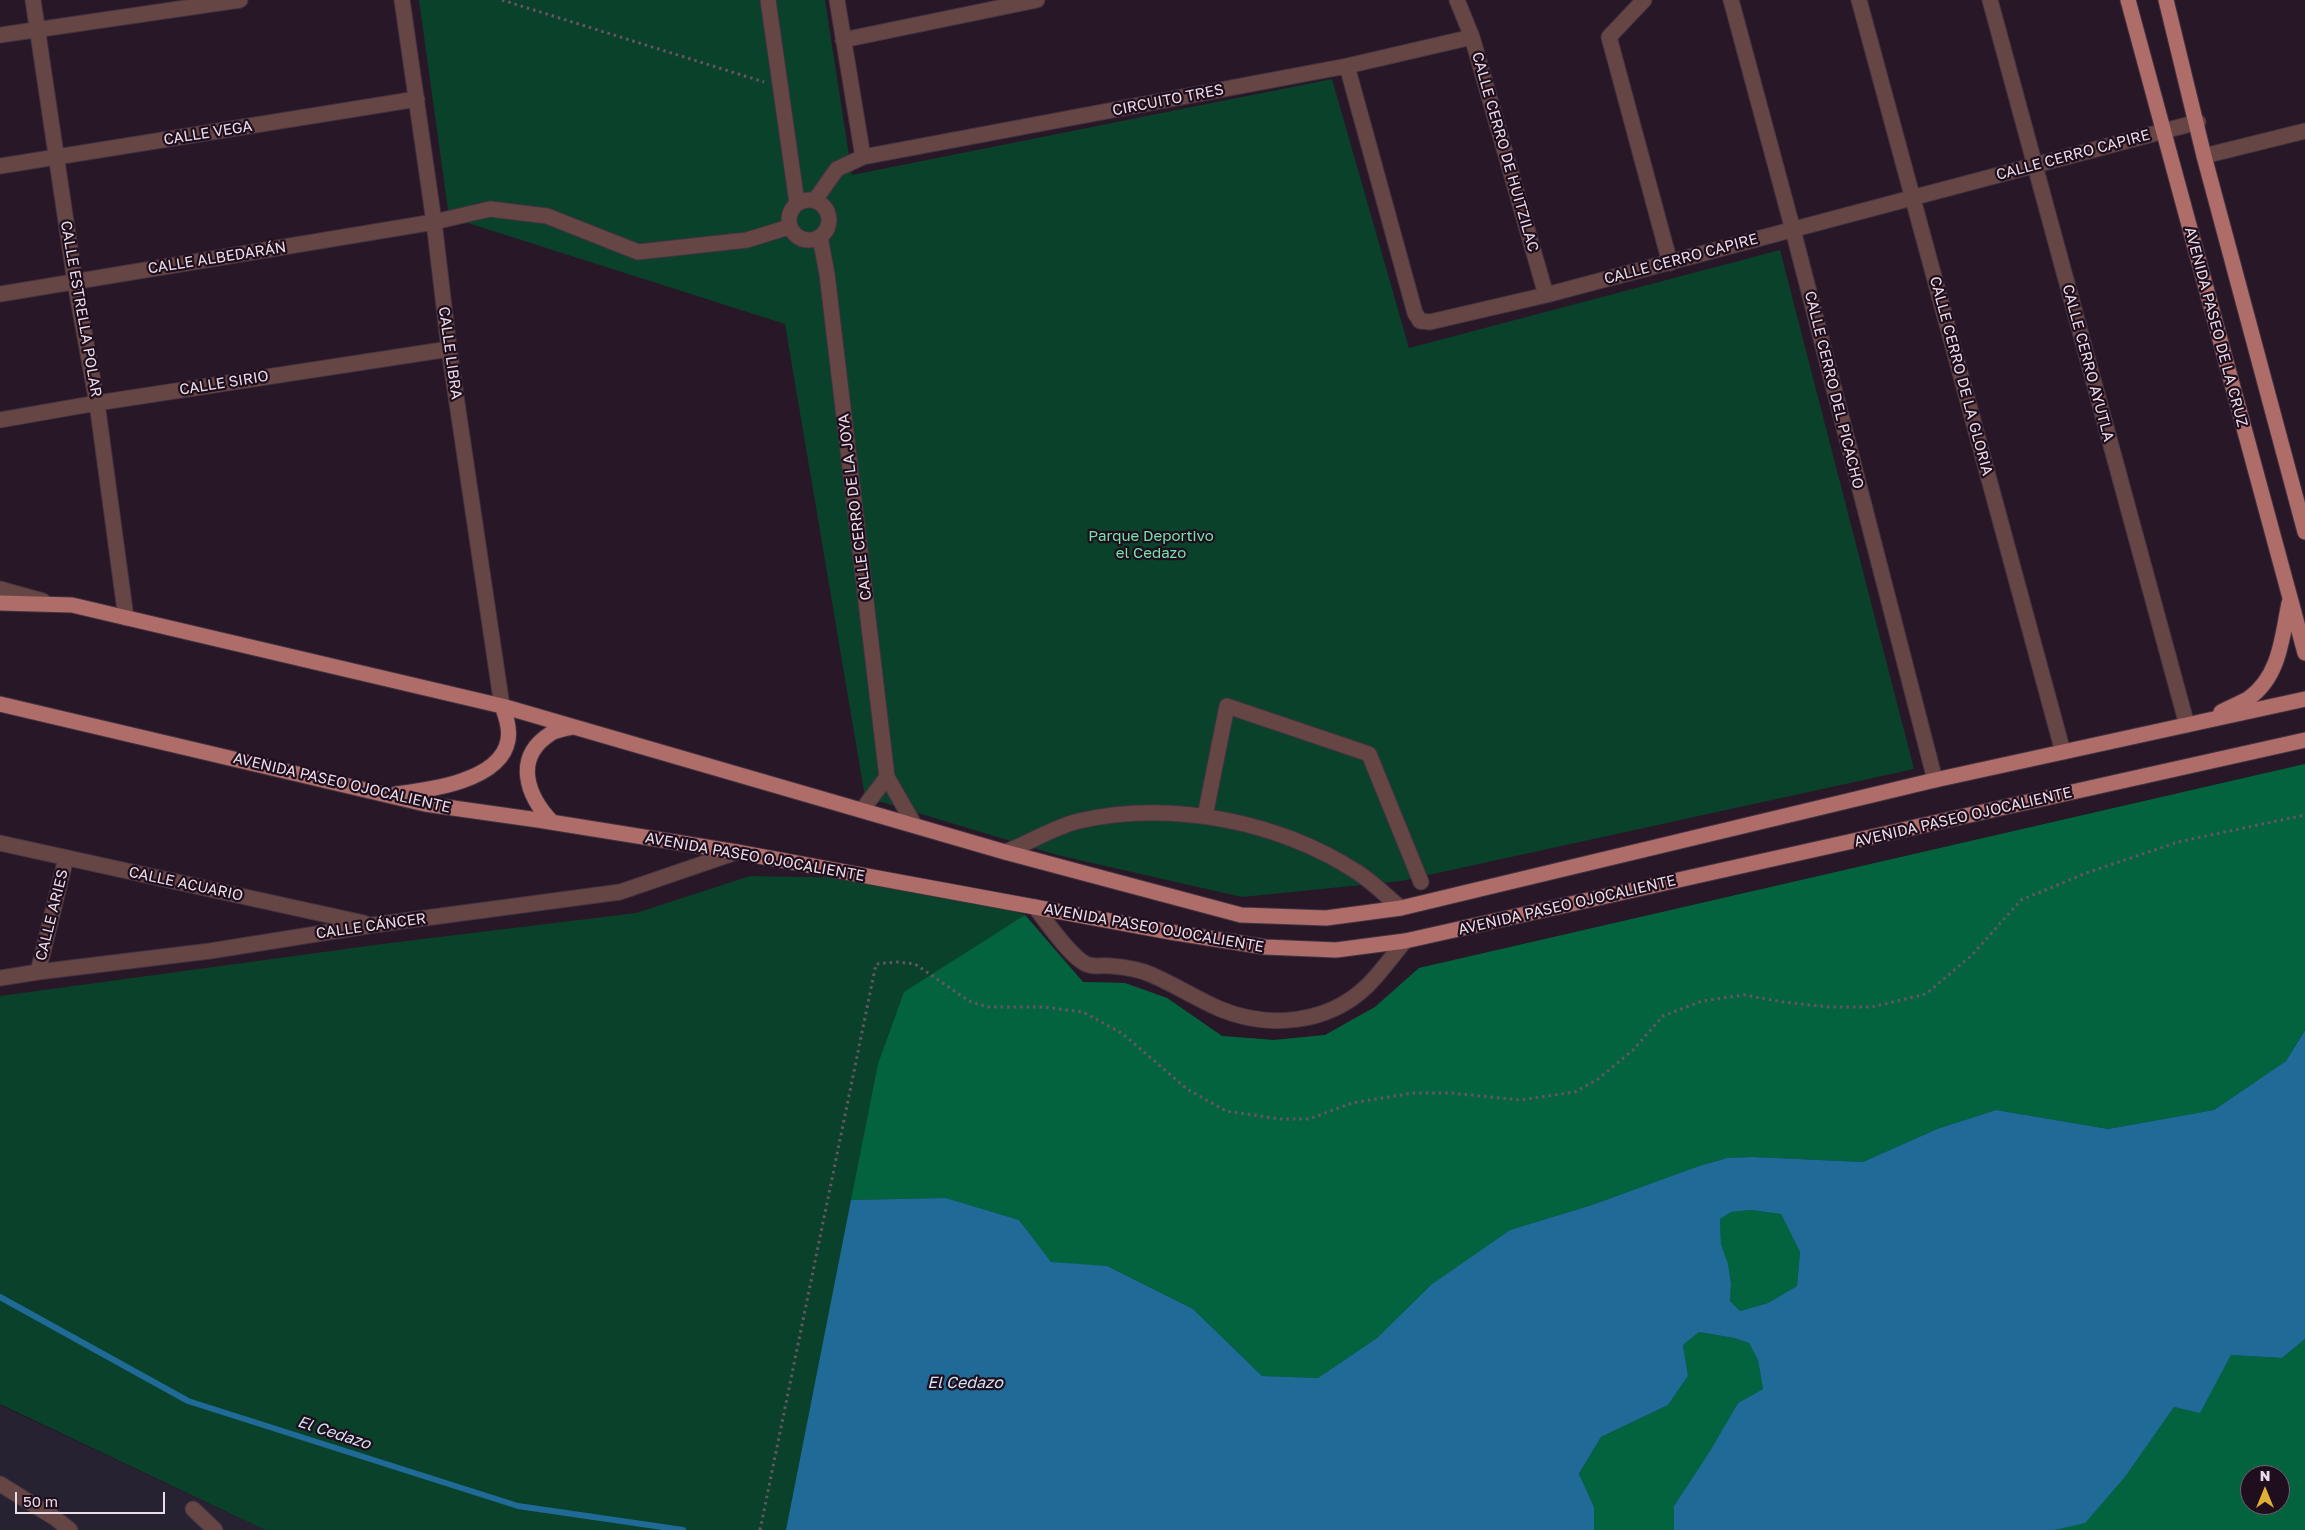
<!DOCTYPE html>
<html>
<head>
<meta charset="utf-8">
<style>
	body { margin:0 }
	#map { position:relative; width:2305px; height:1530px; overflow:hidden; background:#281727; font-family:"Golos Text",sans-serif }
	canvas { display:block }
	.north { position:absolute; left:2240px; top:1465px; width:50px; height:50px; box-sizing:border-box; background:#1f0e1d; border:1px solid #70606e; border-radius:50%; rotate:0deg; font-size:14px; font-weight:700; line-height:20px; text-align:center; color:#e9dce7 }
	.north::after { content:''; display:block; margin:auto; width:18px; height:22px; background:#e0b034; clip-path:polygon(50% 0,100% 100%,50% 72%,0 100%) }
	.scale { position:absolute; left:15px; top:1492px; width:150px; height:22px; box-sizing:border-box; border:2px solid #e9dce7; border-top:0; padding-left:6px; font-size:15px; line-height:18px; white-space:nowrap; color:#e9dce7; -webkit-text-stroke:4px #1f0e1d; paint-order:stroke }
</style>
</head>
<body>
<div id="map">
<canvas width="2305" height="1530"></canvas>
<div class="north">N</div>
<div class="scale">50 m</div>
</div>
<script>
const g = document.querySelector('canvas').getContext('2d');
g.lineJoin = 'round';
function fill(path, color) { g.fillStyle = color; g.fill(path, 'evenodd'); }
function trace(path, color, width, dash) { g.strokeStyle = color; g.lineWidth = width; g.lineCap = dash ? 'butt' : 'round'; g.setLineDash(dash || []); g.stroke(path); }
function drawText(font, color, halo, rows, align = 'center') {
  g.font = font + ' "Golos Text",sans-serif'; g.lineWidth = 4.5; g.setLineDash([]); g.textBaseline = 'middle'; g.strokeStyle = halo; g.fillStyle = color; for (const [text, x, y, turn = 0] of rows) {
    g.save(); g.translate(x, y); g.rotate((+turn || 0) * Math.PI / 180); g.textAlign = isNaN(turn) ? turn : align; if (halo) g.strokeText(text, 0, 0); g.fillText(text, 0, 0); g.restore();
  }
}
fill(new Path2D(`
	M0 1405 194 1497 265 1530H0Z`), '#272232');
fill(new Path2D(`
	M419 0H825L852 175 1332 79 1409 348 1780 250 1914 769 1401 881 1242 897 1057 855 865 797 785 324 449 217Z
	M2305 764V1530H265L0 1404V996L382 944 636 913 750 876 865 878 988 900 1025 915 1083 982 1125 983 1167 998 1222 1036 1274 1040 1325 1035 1375 1007 1419 968ZM2250 1475H2280V1505H2250Z`), '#0a412a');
fill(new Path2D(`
	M2305 764V1029L2286 1061 2214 1110 2108 1129 1996 1110 1937 1129 1863 1162 1753 1157 1727 1158 1699 1166 1592 1205 1510 1230 1432 1284 1377 1338 1318 1378 1262 1376 1193 1309 1107 1266 1051 1263 1019 1220 946 1198 851 1200 878 1064 904 992 1025 915 1083 982 1125 983 1167 998 1222 1036 1274 1040 1325 1035 1375 1007 1419 968Z
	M1751 1210 1781 1214 1800 1252 1797 1286 1768 1303 1740 1311 1730 1301 1731 1284 1728 1265 1721 1244 1720 1218 1731 1212Z
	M1699 1332 1734 1338 1749 1343 1758 1360 1763 1389 1738 1403 1710 1451 1674 1506V1530H1594V1507L1579 1475 1601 1437 1668 1405 1688 1376 1683 1345Z
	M2305 1339V1530H2055L2085 1522 2125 1477 2174 1407 2200 1412 2231 1355 2282 1358ZM2250 1475H2280V1505H2250Z`), '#03633f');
fill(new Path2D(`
	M2305 1030V1339L2282 1358 2231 1355 2200 1413 2174 1407 2125 1477 2085 1523 2055 1530H1674V1506L1710 1451 1738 1403 1763 1389 1758 1360 1749 1343 1734 1338 1699 1332 1683 1345 1688 1376 1668 1405 1601 1437 1579 1474 1594 1507V1530H786L851 1200 946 1198 1019 1220 1051 1262 1107 1266 1193 1309 1262 1376 1318 1378 1377 1338 1432 1284 1510 1230 1592 1205 1699 1166 1727 1158 1753 1157 1863 1162 1937 1129 1996 1110 2108 1129 2214 1110 2286 1061ZM1751 1210 1781 1214 1800 1252 1797 1286 1768 1303 1740 1311 1730 1301 1731 1284 1728 1264 1721 1244 1720 1219 1731 1212Z`), '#1f6a96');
trace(new Path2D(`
	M0 1297 188 1401 518 1506 683 1530`), '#1f6a96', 6);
const minor = new Path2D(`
	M33 0 75 282 97 403 126 618
	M402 0 434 222 449 349 502 706
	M768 0 797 203
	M837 0 863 157
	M1457 0 1472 37 1546 295
	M1644 0 1609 37 1670 263
	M1731 0 1793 230 1935 780
	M1859 0 2063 752
	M1990 0 2187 725
	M0 35 240 0
	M843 40 1037 0
	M1347 66 1415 313 1420 321 1430 322 1546 295 2198 122
	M2204 156 2305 131
	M0 166 417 99
	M789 220a20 20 0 1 1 40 0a20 20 0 1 1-40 0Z
	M815 200 837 169 863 157 1347 66 1472 37
	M820 237 827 274 887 777 914 824
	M0 294 434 222 490 209 547 216 638 252 747 240 789 227
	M0 420 97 403 449 349
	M0 589 43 601
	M862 810 887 777
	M1205 816 1227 706 1369 754 1421 882
	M0 843 364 923
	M1005 852C1030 843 1053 827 1079 821 1171 800 1278 821 1357 872 1373 882 1387 897 1401 908
	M1035 907C1046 921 1073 961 1089 965 1096 967 1104 965 1112 966 1124 967 1141 970 1152 975 1175 985 1197 999 1220 1009 1268 1029 1327 1024 1366 987 1380 974 1392 956 1405 941
	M38 972 66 858
	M0 978 38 972 210 951 373 925 620 892 737 852
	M0 1484 55 1518 70 1530
	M193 1509 215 1530`);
const major = new Path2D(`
	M2128 0 2305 653
	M2166 0 2204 156 2305 532
	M0 603 72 605 502 706 1005 852 1241 915 1326 918 1401 908 1935 780 2305 699
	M0 704 425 804 538 820 737 852 1170 932 1265 947 1336 950 1405 941 2305 740
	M2221 712C2230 707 2241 703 2249 698 2280 676 2282 637 2289 603
	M396 794C429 790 501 781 508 740 510 728 506 717 502 706
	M552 822C527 796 513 758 550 734 556 730 565 729 572 727`);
trace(minor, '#433342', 17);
trace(major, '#433342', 17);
trace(new Path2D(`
	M502 0 764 82
	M760 1530 876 964 897 962 915 964 969 1001 987 1007H1044L1083 1012 1123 1034 1187 1089 1226 1111 1280 1119H1309L1352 1103 1413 1093H1451L1520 1100 1575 1092 1598 1079 1633 1050 1663 1016 1702 1001 1744 995 1783 1002 1829 1007H1872L1926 994 1972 955 2021 900 2086 873 2178 842 2305 815`), '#665664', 3, [2.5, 4]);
trace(minor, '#664644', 15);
trace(major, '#af6d69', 15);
drawText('15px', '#e9dce7', '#1f0e1d', [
	["CIRCUITO TRES",1168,100,-11],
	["CALLE VEGA",208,133,-9],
	["CALLE CERRO DE HUITZILAC",1505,152,74],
	["CALLE CERRO CAPIRE",2073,155,-15],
	["CALLE ALBEDARÁN",217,258,-9],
	["CALLE CERRO CAPIRE",1681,259,-15],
	["CALLE ESTRELLA POLAR",81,309,80],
	["AVENIDA PASEO DE LA CRUZ",2216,327,75],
	["CALLE LIBRA",450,353,82],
	["CALLE CERRO AYUTLA",2088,363,75],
	["CALLE CERRO DE LA GLORIA",1961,376,75],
	["CALLE SIRIO",224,383,-9],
	["CALLE CERRO DEL PICACHO",1834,390,76],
	["CALLE CERRO DE LA JOYA",855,507,-97],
	["AVENIDA PASEO OJOCALIENTE",342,783,13],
	["AVENIDA PASEO OJOCALIENTE",1963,817,-13],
	["AVENIDA PASEO OJOCALIENTE",755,857,10],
	["CALLE ACUARIO",186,884,12],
	["AVENIDA PASEO OJOCALIENTE",1567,905,-13],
	["CALLE ARIES",52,915,-76],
	["CALLE CÁNCER",371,926,-8],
	["AVENIDA PASEO OJOCALIENTE",1154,928,10]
]);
drawText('15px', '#76e3ac', '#1f0e1d', [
	["Parque Deportivo",1151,536],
	["el Cedazo",1151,553]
]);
drawText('italic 16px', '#d1e3f0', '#1f0e1d', [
	["El Cedazo",965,1383],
	["El Cedazo",334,1433,18]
]);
</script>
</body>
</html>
